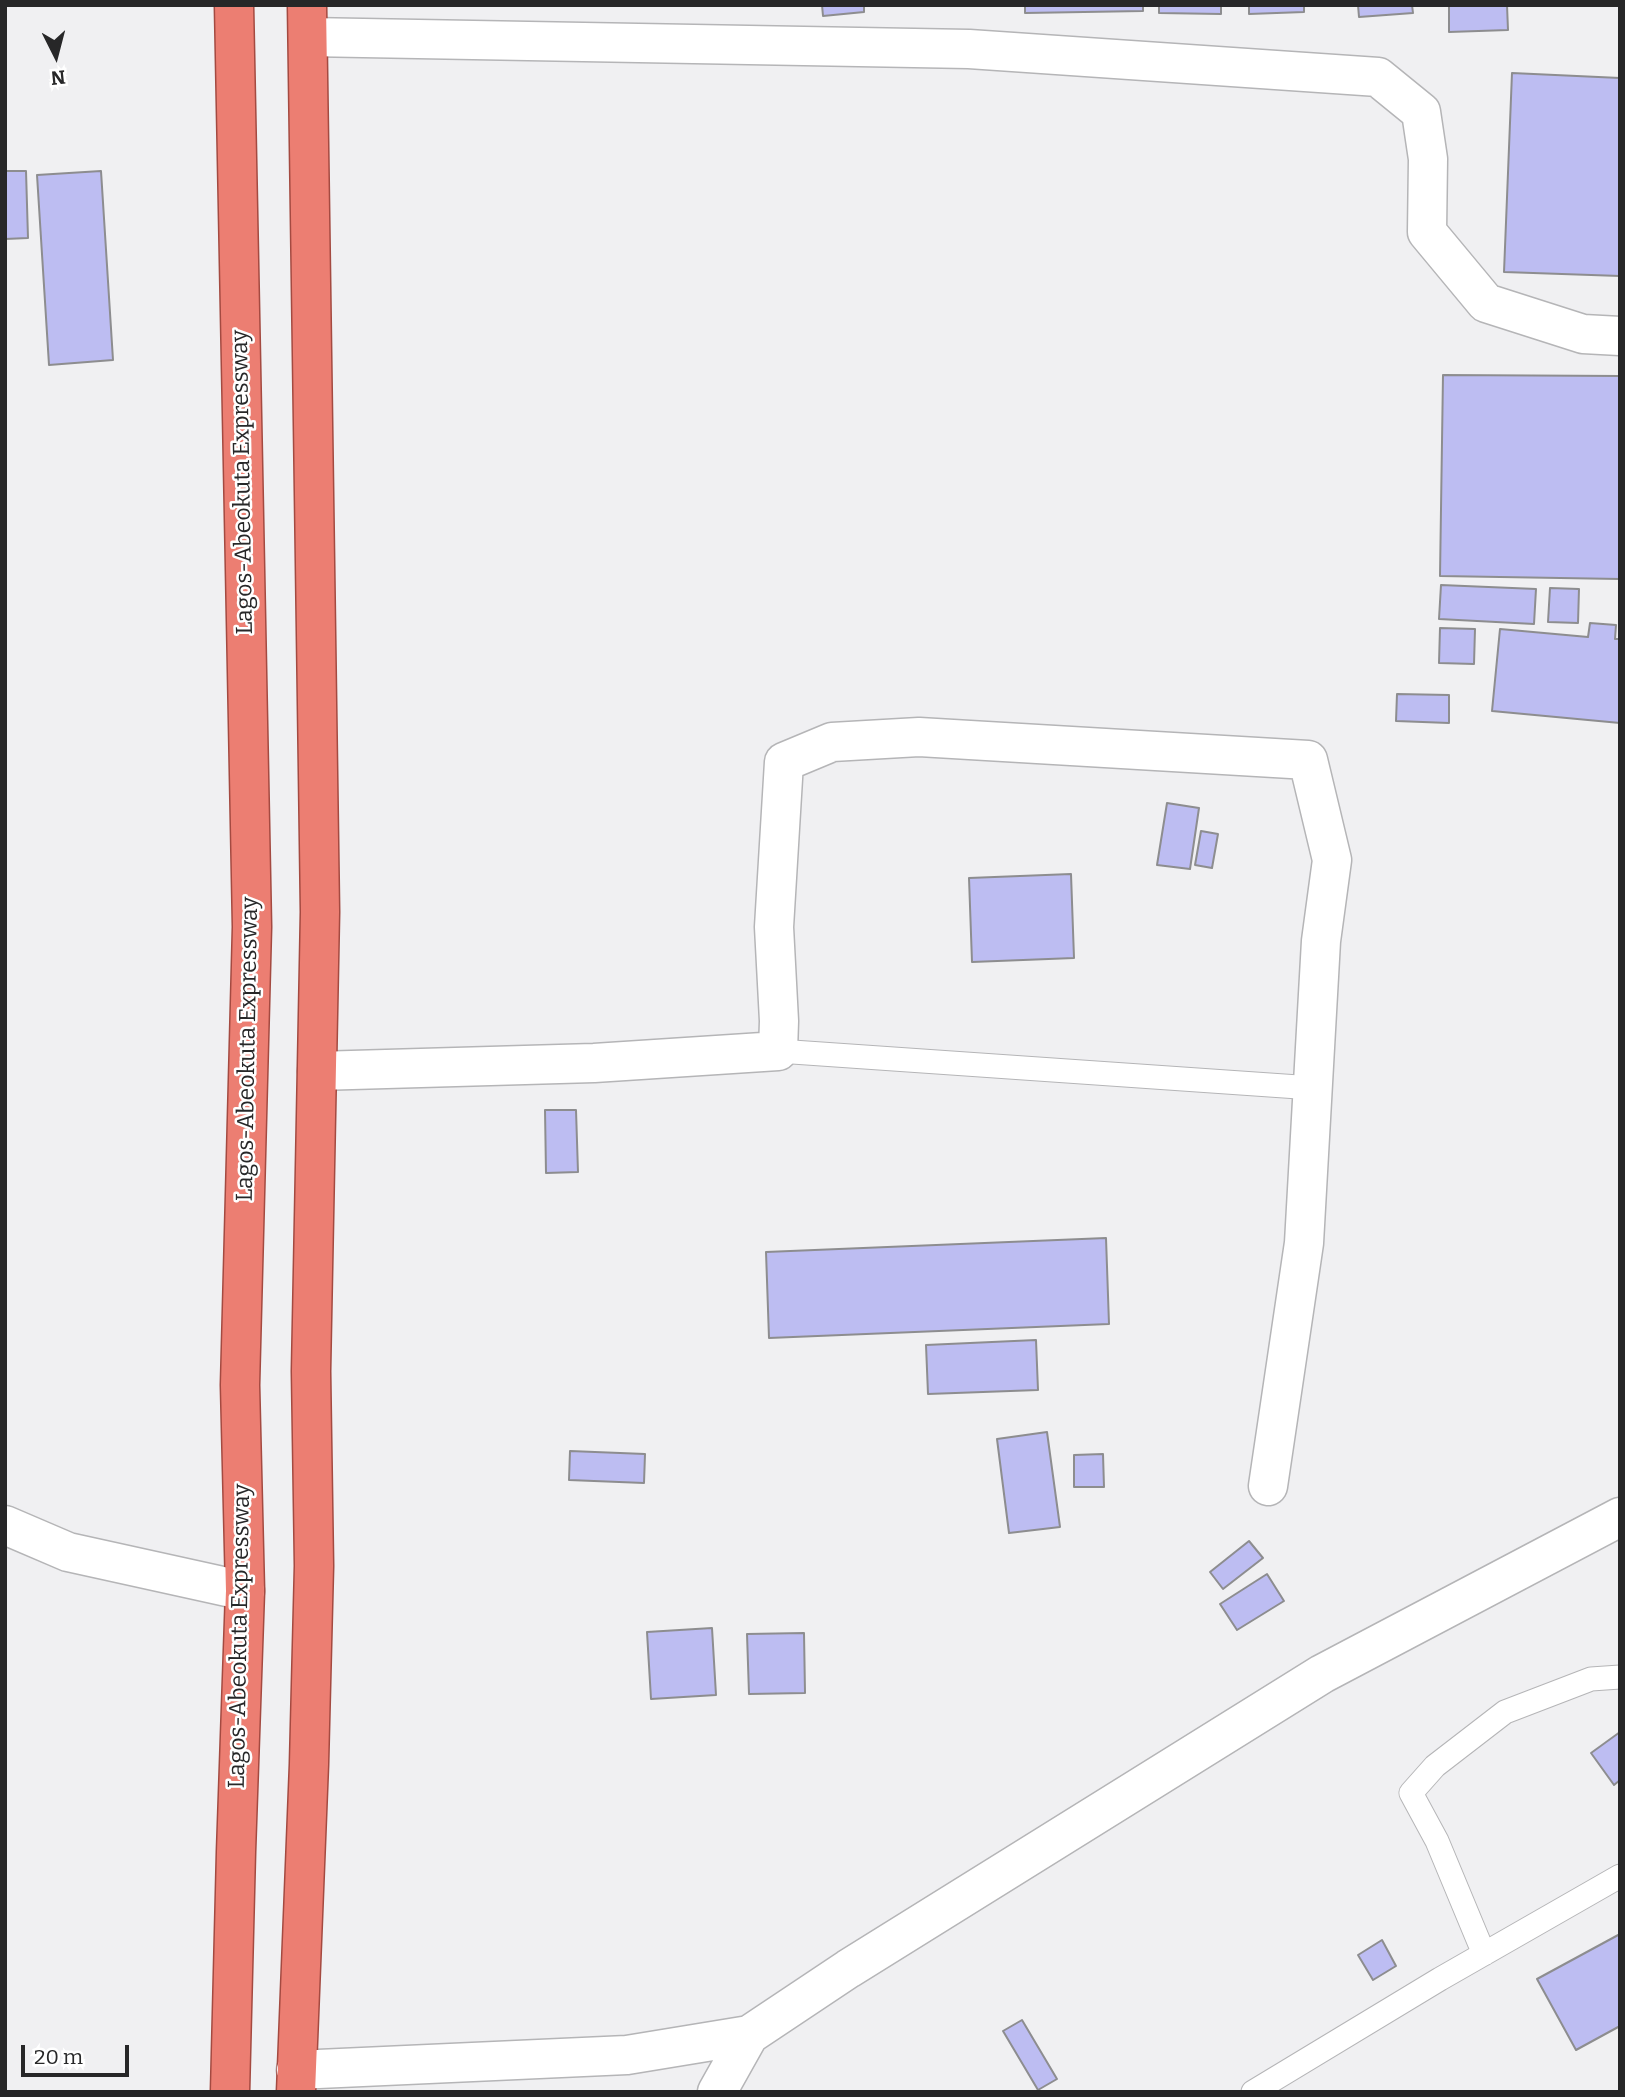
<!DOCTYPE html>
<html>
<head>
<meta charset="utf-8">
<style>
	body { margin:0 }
	#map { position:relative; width:1625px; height:2097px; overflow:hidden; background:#f0f0f2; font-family:Bitter,serif }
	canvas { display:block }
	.frame { position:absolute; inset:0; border:7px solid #272728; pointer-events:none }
	.north { position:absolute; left:21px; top:21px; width:70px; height:70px; -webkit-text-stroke:5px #fff; paint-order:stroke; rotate:174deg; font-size:19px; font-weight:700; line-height:28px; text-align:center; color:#272728 }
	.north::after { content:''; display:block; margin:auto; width:24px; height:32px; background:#272728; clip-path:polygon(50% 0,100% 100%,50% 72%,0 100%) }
	.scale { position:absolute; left:21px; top:2045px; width:108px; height:32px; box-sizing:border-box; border:4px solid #272728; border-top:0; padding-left:9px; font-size:21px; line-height:24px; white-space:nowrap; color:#272728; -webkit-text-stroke:5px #fff; paint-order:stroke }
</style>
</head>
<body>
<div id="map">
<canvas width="1625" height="2097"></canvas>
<div class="frame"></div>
<div class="north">N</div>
<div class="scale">20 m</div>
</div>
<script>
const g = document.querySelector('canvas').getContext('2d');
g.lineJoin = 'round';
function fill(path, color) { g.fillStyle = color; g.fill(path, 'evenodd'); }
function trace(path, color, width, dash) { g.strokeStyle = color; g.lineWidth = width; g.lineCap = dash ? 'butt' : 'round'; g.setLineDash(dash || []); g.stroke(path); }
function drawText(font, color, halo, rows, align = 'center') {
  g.font = font + ' Bitter,serif'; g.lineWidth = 5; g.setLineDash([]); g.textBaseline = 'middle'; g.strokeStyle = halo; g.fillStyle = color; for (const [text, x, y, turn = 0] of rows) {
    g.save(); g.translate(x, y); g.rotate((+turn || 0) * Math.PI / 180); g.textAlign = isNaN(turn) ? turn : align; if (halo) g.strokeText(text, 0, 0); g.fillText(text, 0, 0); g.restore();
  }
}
const building = new Path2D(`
	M822 5H864V12L823 16Z
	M1025 5H1143V11L1025 13Z
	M1159 5H1221V14L1159 13Z
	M1249 5H1304V12L1249 14Z
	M1358 5H1412L1413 13 1359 17Z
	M1449 5H1507L1508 30 1449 32Z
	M1512 73 1620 78V276L1504 272Z
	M5 171H26L28 238 5 239Z
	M101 171 113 360 49 365 37 175Z
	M1443 375 1620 376V579L1440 576Z
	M1441 585 1536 589 1534 624 1439 619Z
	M1550 588 1579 589 1578 623 1548 622Z
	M1590 623 1616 625 1615 639H1620V723L1492 711 1500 629 1588 637Z
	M1440 628 1475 629 1474 664 1439 663Z
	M1397 694 1449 695V723L1396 721Z
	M1167 803 1199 808 1190 869 1157 865Z
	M1201 831 1218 834 1212 868 1195 865Z
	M1071 874 1074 958 972 962 969 878Z
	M545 1110H576L578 1172 546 1173Z
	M1106 1238 1109 1324 769 1338 766 1252Z
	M1036 1340 1038 1390 928 1394 926 1345Z
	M1047 1432 1060 1527 1009 1533 997 1439Z
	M570 1451 645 1454 644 1483 569 1480Z
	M1103 1454 1104 1487H1074V1455Z
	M1249 1541 1263 1558 1223 1589 1210 1572Z
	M1267 1574 1284 1601 1237 1630 1220 1604Z
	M712 1628 716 1695 651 1699 647 1632Z
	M804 1633 805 1693 749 1694 747 1634Z
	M1620 1732V1780L1614 1785 1591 1753Z
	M1620 1934V2026L1576 2050 1537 1979Z
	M1382 1940 1396 1966 1373 1980 1358 1955Z
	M1022 2020 1057 2079 1038 2090 1003 2031Z`);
fill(building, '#bdbdf2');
trace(building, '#8d8d8f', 2);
const service = new Path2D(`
	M778 1051 1313 1088
	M1484 1954 1437 1841 1411 1793 1435 1766 1505 1712 1591 1679 1620 1677
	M1253 2092 1440 1979 1620 1876`);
const minor = new Path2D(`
	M308 37 969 49 1378 77 1421 112 1428 159 1427 232 1486 303 1583 334 1620 336
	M317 1071 594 1063 778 1051 779 1021 774 927 784 762 832 742 919 737 1308 760 1332 860 1321 941 1304 1243 1268 1486
	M5 1525 68 1552 245 1591
	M296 2070 627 2055 749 2035 848 1969 1322 1674 1620 1517
	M717 2092 749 2035`);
const trunk = new Path2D(`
	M230 2092 236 1852 245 1591 240 1385 252 927 234 5
	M296 2092 309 1764 314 1566 311 1371 320 912 307 5`);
trace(service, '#b5b5b7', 25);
trace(minor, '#b5b5b7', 41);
trace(trunk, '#a44a41', 41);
trace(service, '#fff', 23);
trace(minor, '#fff', 38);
trace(trunk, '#ec7e72', 38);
drawText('23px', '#272728', '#fff', [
	["Lagos-Abeokuta Expressway",243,482,-91],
	["Lagos-Abeokuta Expressway",248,1049,-89],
	["Lagos-Abeokuta Expressway",240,1636,-89]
]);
</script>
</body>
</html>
